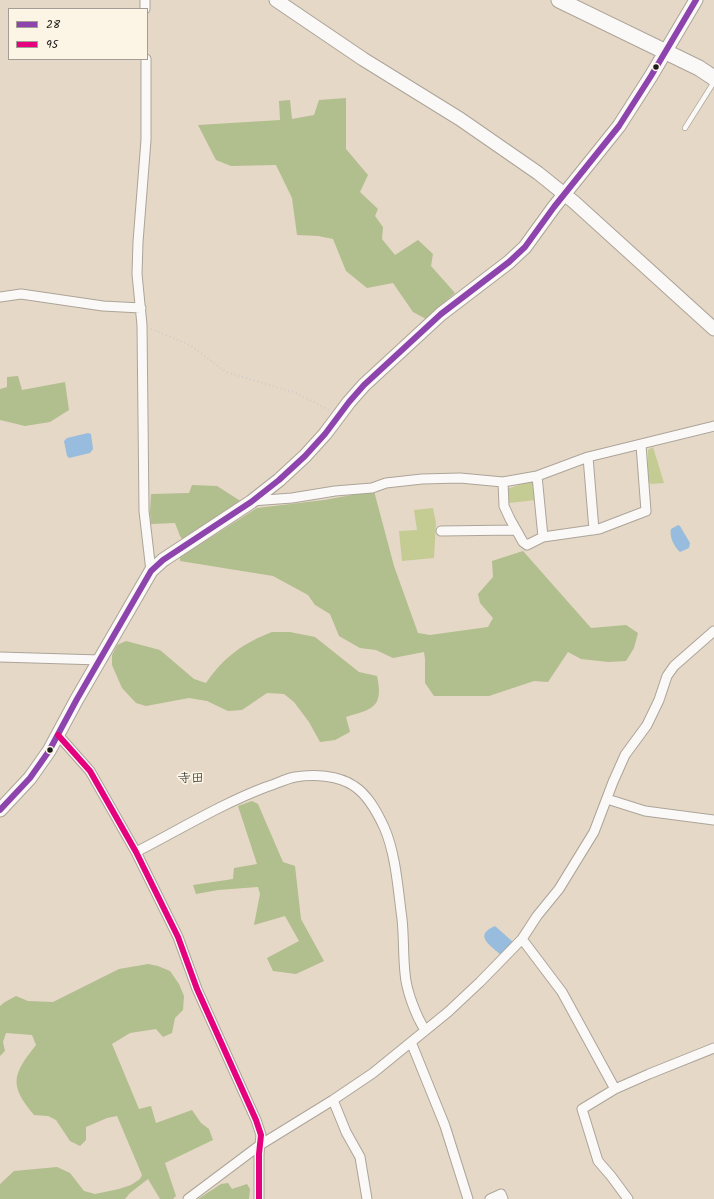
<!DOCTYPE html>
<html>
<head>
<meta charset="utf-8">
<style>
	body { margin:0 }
	#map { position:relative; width:714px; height:1199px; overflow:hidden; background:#e5d8c7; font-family:Kalam,sans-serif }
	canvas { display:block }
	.legend { position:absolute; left:8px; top:8px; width:140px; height:52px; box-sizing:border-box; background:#fcf5e5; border:1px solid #a29e95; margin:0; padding:5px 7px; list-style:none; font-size:12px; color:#1c1c1c }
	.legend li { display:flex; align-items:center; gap:8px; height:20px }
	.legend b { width:20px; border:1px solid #a29e95 }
</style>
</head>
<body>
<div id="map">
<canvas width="714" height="1199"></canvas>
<ul class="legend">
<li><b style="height:5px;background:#8e44ad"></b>28</li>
<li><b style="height:5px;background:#e5007d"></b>95</li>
</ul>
</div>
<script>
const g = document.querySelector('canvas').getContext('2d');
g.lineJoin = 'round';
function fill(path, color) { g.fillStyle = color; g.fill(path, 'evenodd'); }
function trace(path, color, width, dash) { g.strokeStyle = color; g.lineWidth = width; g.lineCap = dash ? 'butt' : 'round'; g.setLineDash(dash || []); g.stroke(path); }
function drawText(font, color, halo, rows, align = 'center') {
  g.font = font + ' Kalam,"Klee One",sans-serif'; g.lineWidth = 3.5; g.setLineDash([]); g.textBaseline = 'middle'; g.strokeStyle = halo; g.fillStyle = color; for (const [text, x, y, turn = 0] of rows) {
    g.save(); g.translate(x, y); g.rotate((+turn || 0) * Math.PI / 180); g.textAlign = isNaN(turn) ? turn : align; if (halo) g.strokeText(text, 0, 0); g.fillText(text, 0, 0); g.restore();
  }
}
fill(new Path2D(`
	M653 447 664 483 651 484 648 481V450Z
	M531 481 535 485 536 500 509 503 507 489Z
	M433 508 436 523 434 558 402 561 399 531 417 530 414 510Z`), '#c4cc93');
fill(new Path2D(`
	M346 98V149L368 175 360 192 378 209 375 216 383 227 382 239 395 255 418 240 433 254 431 266 455 293 426 319 413 312 393 283 367 288 346 271 333 239 318 236 297 235 292 198 276 165 231 166 216 160 198 125 280 120 279 101 290 100 292 119 314 115 319 100Z
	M18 376 22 390 65 382 69 410 50 422 25 426 0 420V389L7 387V377Z
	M192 485 217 486 242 502 184 542 180 536 175 523 151 524 150 512 151 494 189 493Z
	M374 491 394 566 418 633 430 635 488 627 493 618 480 603 478 594 493 577 492 561 523 551 591 628 626 625 638 633 634 648 626 661 609 662 581 659 568 652 548 682 534 681 489 696H434L425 683V659L424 652 393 658 376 650 360 648 339 636 330 614 315 605 308 595 273 576 180 561V557L257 508 324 500Z
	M272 632H290L315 637 359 672 377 676C384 708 372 709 346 717L350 732 335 740 320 742 309 722 294 702 284 694 267 693 242 710 228 711 207 701 189 698 146 706 136 703 122 688 112 665V655L117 645 126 641 160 650 194 679 206 683C225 656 242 644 272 632Z
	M252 801 258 804 283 862 295 866 301 919 324 961 296 974 273 971 267 958 299 941 285 916 254 925 260 894 258 887 218 890 196 894 193 885 233 879 234 868 257 864 238 806Z
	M148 964 158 966 170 971 179 984 184 996 183 1010 175 1018 172 1033 163 1037 156 1029 130 1033 112 1044 139 1109 151 1106 156 1123 192 1110 201 1123 209 1129 213 1140 165 1163 176 1196 173 1199H160L148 1179 130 1193 125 1199H0V1184L14 1171 57 1167 70 1173 84 1191 95 1194 119 1189 131 1185 140 1179 142 1175 117 1116 107 1118 86 1127V1140L80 1146 70 1141 56 1120 48 1116 34 1115C9 1085 12 1075 36 1045L32 1035 6 1033 3 1042 5 1051 0 1056V1006L5 1002 16 996 28 1001 53 1002 119 969Z
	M228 1183 232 1189 247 1184 250 1189 249 1199H198L221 1184Z`), '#b1be8d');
fill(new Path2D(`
	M88 433 91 434 93 449 90 453 69 458 67 456 64 441 67 438Z
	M678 525 680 526 690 543 689 548 680 552C674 547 669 536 671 529Z
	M495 926 513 942 501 955C490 945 473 935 495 926Z`), '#97bcdd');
const lane = new Path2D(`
	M685 128 714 82`);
const street = new Path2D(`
	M145 0V9
	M146 59V140L138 242 137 274 142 325 144 511 151 571
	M0 297 21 294 103 306 141 308
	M588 457 594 530
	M537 476 543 537 599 529 646 511 641 445
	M503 482 504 506 510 519 523 542 527 545 543 537
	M251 501 292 498 335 491 372 488 386 483 422 479 460 478 503 482 537 476 588 457 714 426
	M441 531 516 530
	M0 657 100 660
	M58 735 90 771 136 852 178 937 197 989 256 1120 261 1135 259 1154V1199
	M607 799 645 811 714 820
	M136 852C179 830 221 804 266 787 276 784 285 779 295 777 313 774 338 775 354 786 368 795 377 812 384 827 396 854 398 890 402 919 404 937 403 955 405 973 406 990 416 1016 425 1030
	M522 939 562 992 615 1089 649 1074 714 1048
	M411 1042 445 1126 468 1199
	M615 1089 582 1109 598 1161 611 1176 628 1199
	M333 1100 346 1132 360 1157 367 1199
	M188 1199 260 1145 333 1100 373 1073 448 1012 480 982 522 939 537 916 559 889 594 832 613 782 625 755 647 725 659 700 667 676 674 666 714 631
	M490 1199 501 1194 503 1199`);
const secondary = new Path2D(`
	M276 0 363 59 460 119 538 173 574 202 714 329
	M0 810 30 778 49 751 77 699 151 571 163 560 251 502 279 480 305 456 325 434 349 402 364 385 441 314 509 262 525 247 554 207 619 126 651 76 696 0`);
const primary = new Path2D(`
	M559 0 699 68 714 78`);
trace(lane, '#aca499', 6);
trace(street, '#aca499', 11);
trace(secondary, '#aca499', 15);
trace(primary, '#aca499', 17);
trace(new Path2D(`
	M151 329 190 345 226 372 296 393 329 410`), '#cfccc8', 2, [1, 3]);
trace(lane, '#fbf9f7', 4.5);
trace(street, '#fbf9f7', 9);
trace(secondary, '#fbf9f7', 13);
trace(primary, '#fbf9f7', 15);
trace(new Path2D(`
	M0 810 30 778 49 751 77 699 151 571 163 560 251 502 279 480 305 456 325 434 349 402 364 385 441 314 509 262 525 247 554 207 619 126 651 76 696 0`), '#8e44ad', 6);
trace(new Path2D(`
	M58 735 90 771 136 852 178 937 197 989 256 1120 261 1135 259 1154V1199`), '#e5007d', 6);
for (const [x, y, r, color] of [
	[656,67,3.5,"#1c1c1c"],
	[50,750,3.5,"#1c1c1c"]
]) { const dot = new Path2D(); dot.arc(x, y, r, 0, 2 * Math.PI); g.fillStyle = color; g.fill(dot); trace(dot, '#fcf5e5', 1.5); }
drawText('13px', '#1c1c1c', '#fcf5e5', [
	["寺田",191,780]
]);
</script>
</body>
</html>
